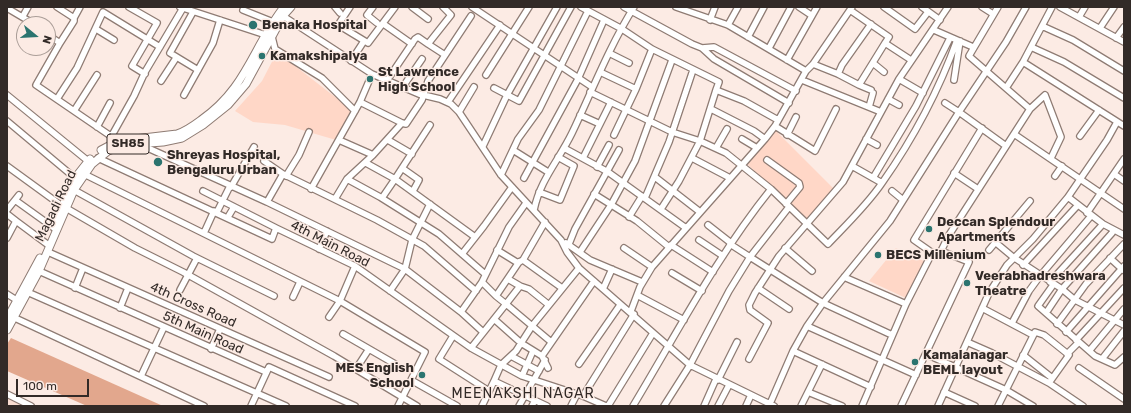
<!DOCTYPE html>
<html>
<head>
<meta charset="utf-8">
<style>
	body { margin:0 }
	#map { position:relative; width:1131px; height:413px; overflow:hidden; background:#fcebe4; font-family:Rubik,sans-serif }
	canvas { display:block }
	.frame { position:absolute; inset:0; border:8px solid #322a27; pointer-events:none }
	.north { position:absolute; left:16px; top:16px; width:40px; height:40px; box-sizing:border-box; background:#fcebe4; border:1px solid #ab9e98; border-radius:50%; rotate:108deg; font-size:11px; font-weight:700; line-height:16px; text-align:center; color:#322a27 }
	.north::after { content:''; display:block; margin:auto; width:14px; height:18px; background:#2b746f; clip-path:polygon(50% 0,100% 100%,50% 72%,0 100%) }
	.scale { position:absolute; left:16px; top:379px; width:73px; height:18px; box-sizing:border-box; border:2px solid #322a27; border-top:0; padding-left:5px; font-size:12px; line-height:14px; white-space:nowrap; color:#322a27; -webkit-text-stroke:3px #fcebe4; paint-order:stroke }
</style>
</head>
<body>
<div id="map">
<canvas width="1131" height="413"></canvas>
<div class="frame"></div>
<div class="north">N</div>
<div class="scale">100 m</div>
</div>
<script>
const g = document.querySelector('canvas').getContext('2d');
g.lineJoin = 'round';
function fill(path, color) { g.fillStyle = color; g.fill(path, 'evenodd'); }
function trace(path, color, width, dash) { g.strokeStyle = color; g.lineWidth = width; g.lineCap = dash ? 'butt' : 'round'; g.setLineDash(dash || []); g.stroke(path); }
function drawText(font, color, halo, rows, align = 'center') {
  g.font = font + ' Rubik,sans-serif'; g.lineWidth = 3; g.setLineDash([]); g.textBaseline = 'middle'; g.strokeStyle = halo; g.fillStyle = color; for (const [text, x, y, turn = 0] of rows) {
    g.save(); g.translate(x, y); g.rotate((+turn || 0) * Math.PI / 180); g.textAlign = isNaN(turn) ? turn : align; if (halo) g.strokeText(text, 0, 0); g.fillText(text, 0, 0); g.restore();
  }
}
fill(new Path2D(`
	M7 398 20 404 19 406H7Z`), '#f9dcd0');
fill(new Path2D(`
	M277 52 352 110 336 140 285 125 253 122 235 111 262 81Z
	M775 130 835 190 807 220 746 163Z
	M896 248 926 262 908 299 869 281Z`), '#ffd7c7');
fill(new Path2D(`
	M11 338 163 406H87L7 371V344Z`), '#e2a78d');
const minor = new Path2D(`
	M57 7 74 18V21L60 43
	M129 7 157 23 132 66 145 74
	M180 7 272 37 275 49 322 78 355 111
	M335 7 340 13
	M350 7 340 22V26L368 43 395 7
	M373 7 367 15 377 23
	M412 7 428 19
	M443 7 451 15 428 44 445 55
	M472 7 592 87
	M581 7 622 29 652 49 719 82 716 90 744 101 778 120
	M624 7 692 44 702 48 714 59 789 103
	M676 7 728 25 806 71
	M799 7 811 15
	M884 7 915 29 928 12
	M922 7 940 20
	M982 7 993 14
	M1060 7 1124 42
	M7 8 34 24
	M243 10 273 22
	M850 10 889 37 885 43
	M193 12 170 53 198 70
	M280 14 372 74 419 94 440 99 451 104 459 112 501 175 561 240 567 252 579 268 690 365 774 406
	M23 16 28 7
	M1079 17 1085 7
	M74 18 80 7
	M710 20 715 7
	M385 25 412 44
	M728 25 738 7
	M1042 26 1073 40 1124 71
	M1100 28 1114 7
	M96 29 114 40
	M934 30 973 47
	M48 35 60 43 36 85 118 141
	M748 37 764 7
	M1116 38 1124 27
	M1031 47 1064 62 1124 98
	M702 48 714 47 796 91
	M769 48 791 7
	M609 53 629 63
	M787 60 817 7
	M351 61 364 41
	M1023 62 1124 126
	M873 63 884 72
	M813 64 838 74 859 85 885 43 911 60
	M600 72 636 89
	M838 74 842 65 871 24
	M486 75 529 7
	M899 79 923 93
	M802 80 881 112
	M954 80 960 41
	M161 81 176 58
	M386 82 415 39 418 37 428 44
	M859 85 871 90
	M402 88 422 59
	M494 88 519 101 571 7
	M1006 88 1023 62 1052 7
	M590 92 672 132 700 141 726 153 771 189 828 244C847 224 867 205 882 183 913 139 939 90 957 40
	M7 95 88 161
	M184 95 213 43 220 20
	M57 99 77 68 103 12 160 47
	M888 99 899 105
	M360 102 402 123
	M448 102 500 25
	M945 103 959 112 1006 42 1026 7
	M869 107 873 93
	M711 109 754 131 765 139
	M1030 109 1045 95 1061 137 1051 158
	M74 111 97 75
	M459 112 474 87
	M580 115 600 124
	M7 121 75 178
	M430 125 395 179 475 237
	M775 126 815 151 836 109
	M97 127 110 103
	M1014 134 1124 209
	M614 135 636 89 652 49
	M787 135 796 117
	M1080 136 1099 110
	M111 137 134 96 145 72 183 8
	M742 139 757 148
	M866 139 877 145
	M339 140 373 155
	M388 140 412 154
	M139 144 267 202 405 269 461 312 483 332
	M483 146 507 95 557 7
	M564 148 608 172 686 228
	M716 148 727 129
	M513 150 548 172
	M98 158 272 239 276 228 355 266 471 348 522 376 583 396 606 406
	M583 158 611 102
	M692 158 730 178
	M767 160 799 183 800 187 786 204
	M264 161 283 174
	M366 163 395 179 382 198
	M7 166 62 206
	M852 166 882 183
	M597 167 609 145
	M402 168 419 180 413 191
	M954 173 978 189
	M84 174 340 301 425 352 398 406
	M1114 174 1124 181
	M501 175 518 139 539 110 588 11
	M286 176 299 155 309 132
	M1055 176 1062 166
	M655 177 700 212
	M524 178 578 79 604 20
	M873 178 916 106 950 38
	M347 179 380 197 439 234 485 274
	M231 187 254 147
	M311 189 360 102 372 74
	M74 190 193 256 274 296
	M203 191 276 228
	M892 191 903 200
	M539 192 560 200 574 166 558 157
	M594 194 637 221 669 247
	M1068 197 1103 224 1124 235
	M645 198 669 142 693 70
	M335 199 347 179 373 155 402 123 406 124 422 100 428 81 471 16
	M15 200 54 228
	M267 202 283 174 377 220 424 246 476 291
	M789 207 750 257 823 303 892 335
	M66 208 135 248 183 272 334 356 417 406
	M661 209 679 181 700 141 716 90
	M7 210 19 195
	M534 210C540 180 559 160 572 133 592 91 609 47 634 7
	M217 212 230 186
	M1087 213 1124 159
	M7 214 16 221
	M228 217 234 207
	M629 217 642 196
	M545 222 523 260 562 288
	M708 225 731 243
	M204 233 214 211
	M7 238 16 221 47 244
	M699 240 723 256
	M995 242 1013 257 1062 289 1075 300 1124 325
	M566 243 590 260 642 282
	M671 245 713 272
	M565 247 569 244 575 229 619 150
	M624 248 652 267
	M785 248 812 271
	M319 249 327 231
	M497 250 518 263 521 261
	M989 250 1030 201
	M48 252 329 377
	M580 252 611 205 635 161 672 60
	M462 254 484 226 512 187
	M934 254 914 240 982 128
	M1110 258 1123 270
	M1023 265 1078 205
	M39 271 266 372
	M672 273 702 291
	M844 277 906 304
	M508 279 520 286
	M482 282 496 296 519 262
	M1050 282 1103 224
	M1053 285 1038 306 1095 356 1115 365 1124 357
	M75 288 83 268
	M758 288 789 309
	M603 289 612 269
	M180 290 197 258
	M25 291 286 406
	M390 291 405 269 412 240 430 204
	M7 294 18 301
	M637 295 684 320
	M293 297 300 282
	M549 305 529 289 520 286 506 304 550 341
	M120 308 128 288
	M982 308 1033 335
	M631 311 640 287 652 267 765 139 775 126 806 71 813 64 852 7
	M461 312 482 282 509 227 526 203
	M1046 313 1062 289 1112 233
	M329 317 340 301 355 266
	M15 318 204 406
	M494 319 521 343 542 356 548 368
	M1012 323 1029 291 1040 276 1091 216
	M1057 324 1086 284 1124 244
	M807 326 916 375
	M1066 332 1124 266
	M343 334 395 364
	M453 336 439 359 489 391
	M1076 340 1124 288
	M967 342 992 353 1049 383 1083 406
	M471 348 506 304 496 296
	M211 349 220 329
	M1090 350 1124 309
	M793 351 871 387
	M926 354 1006 390 1033 406
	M1067 354 1079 342
	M1023 355 1052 378
	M511 356 539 371
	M542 356 594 281
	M749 359 768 323 750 310 749 305 755 293 779 256 843 182 899 79 948 7
	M1102 359 1124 331
	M579 364 620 305
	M1079 368 1124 399
	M356 369 369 349
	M141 376 164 327
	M522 376 533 351
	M411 380 457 406
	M718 380 737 342
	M494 381 501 365 516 351 532 326 579 268
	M808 392 842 406
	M944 392 975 406
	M7 394 31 406
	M583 396 634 314
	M251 406 269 367 355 406
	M482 406 494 381 547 406
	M519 406 545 360
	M532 406 535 400
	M571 406 577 394
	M608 406 653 333
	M633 406C677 333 717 256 771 189
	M664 406 690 365 729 291 750 257 730 244
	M704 406 716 379
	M718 406 729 385
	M746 406 751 395
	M769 406 793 351 807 326 823 303 890 221 959 112 1006 146
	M801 406 822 364
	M862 406 906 304 930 257 941 251
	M901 406 969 262 941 251 949 235 1030 109 969 56 998 7
	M938 406 989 293 1007 265 1033 239 1068 197 1107 140 1117 122
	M998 406 1035 332 1044 335 1069 355 1049 383`);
const major = new Path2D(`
	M101 150 118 141 177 134C186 131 193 126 201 120 247 88 252 48 284 7
	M57 219 75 178 90 159
	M7 319 40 258
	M7 330 39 271 74 190 92 164 108 151 123 145 163 142 182 138 203 125 228 105 246 84 283 16 291 7`);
trace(minor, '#8e7b73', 8);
trace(major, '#8e7b73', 9);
trace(minor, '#fff', 5.5);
trace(major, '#fff', 7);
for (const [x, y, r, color] of [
	[253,25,5,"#2b746f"],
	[262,56,4,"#2b746f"],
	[370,79,4,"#2b746f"],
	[158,162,5,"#2b746f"],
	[929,229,4,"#2b746f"],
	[878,255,4,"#2b746f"],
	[967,283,4,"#2b746f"],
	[915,362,4,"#2b746f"],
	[422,375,4,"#2b746f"]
]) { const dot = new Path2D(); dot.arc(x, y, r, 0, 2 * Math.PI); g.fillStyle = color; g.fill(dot); trace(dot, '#fcebe4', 1.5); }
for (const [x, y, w] of [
	[128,144,42]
]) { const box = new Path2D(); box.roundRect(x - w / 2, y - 10, w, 20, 3); g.fillStyle = '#fcebe4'; g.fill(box); trace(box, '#322a27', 1); }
drawText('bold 12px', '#322a27', null, [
	["SH85",128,144]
]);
drawText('bold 13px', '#322a27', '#fcebe4', [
	["Benaka Hospital",262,25],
	["Kamakshipalya",270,56],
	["St Lawrence",378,72],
	["High School",378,87],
	["Shreyas Hospital,",167,155],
	["Bengaluru Urban",167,170],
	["Deccan Splendour",937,222],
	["Apartments",937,237],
	["BECS Millenium",886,255],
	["Veerabhadreshwara",975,276],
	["Theatre",975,291],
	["Kamalanagar",923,355],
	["BEML layout",923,370],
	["MES English",414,368,"right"],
	["School",414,383,"right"]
], 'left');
drawText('13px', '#322a27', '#fcebe4', [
	["Magadi Road",56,206,-64],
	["4th Main Road",330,244,27],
	["4th Cross Road",193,305,24],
	["5th Main Road",203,333,24]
]);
g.letterSpacing = '1px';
drawText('14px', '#322a27', '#fcebe4', [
	["MEENAKSHI NAGAR",523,394]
]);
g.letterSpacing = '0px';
</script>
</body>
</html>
